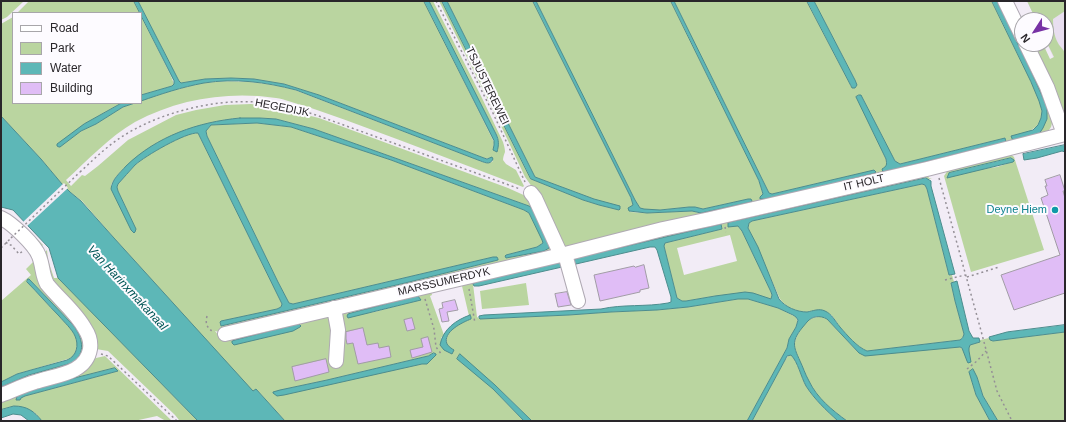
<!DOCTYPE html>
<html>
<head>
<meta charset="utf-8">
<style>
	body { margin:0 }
	#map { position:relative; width:1066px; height:422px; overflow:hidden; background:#f2ecf6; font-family:Arial,sans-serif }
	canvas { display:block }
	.frame { position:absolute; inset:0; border:2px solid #29262a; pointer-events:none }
	.legend { position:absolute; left:12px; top:12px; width:130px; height:92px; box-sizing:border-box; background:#fdfbff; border:1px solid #a8a6aa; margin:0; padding:5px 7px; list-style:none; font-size:12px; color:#29262a }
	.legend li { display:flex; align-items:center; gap:8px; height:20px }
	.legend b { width:20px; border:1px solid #a8a6aa }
	.north { position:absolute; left:1014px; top:12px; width:40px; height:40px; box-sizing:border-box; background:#fdfbff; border:1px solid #a8a6aa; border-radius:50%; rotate:234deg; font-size:11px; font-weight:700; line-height:16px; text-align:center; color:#29262a }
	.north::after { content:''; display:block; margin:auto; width:14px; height:18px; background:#7832a5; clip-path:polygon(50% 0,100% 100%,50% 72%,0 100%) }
</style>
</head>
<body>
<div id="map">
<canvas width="1066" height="422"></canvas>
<div class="frame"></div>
<ul class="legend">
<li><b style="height:5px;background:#fff"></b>Road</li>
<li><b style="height:11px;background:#bad5a0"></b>Park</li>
<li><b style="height:11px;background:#5db7b7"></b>Water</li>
<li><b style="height:11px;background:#e0bdf6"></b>Building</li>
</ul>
<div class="north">N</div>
</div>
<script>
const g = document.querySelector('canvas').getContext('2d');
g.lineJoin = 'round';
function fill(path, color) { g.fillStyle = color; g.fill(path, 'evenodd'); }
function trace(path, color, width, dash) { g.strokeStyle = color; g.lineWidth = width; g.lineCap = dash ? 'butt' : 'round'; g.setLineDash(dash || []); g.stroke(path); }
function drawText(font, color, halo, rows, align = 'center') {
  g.font = font + ' Arial,sans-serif'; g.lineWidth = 4; g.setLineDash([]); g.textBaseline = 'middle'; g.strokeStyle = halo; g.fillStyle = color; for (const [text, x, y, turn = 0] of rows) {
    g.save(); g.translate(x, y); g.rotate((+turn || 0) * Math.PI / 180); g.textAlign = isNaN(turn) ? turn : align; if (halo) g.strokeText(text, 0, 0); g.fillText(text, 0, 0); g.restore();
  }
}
fill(new Path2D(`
	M1027 1H1065V84L1046 41V20H1036Z`), '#e8deef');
fill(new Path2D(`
	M1 1H24L7 17 1 20Z
	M29 1H134L140 13H17Z
	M138 1H424L494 142 493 150 498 138 429 1H433L482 98 503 142C504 145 505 149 505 152 504 155 503 157 503 160L506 164 516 170 524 186 523 187C468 166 414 145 359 125 340 118 321 111 302 105 293 103 285 99 276 98 228 91 178 99 135 122 109 137 88 160 66 180L71 186 82 175 85 176 98 166 128 140 176 115 196 110 225 105 251 104 274 107 319 118 508 188 528 197 553 248 551 251 219 332 215 331 223 341 225 340 325 315 329 317 342 315 344 311 431 291 432 295 430 296 444 335 441 338 447 345C443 331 460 322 471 319L470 315 469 316 462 286 438 290 560 262 474 283 473 284 477 317 480 319 569 315 611 312 657 310 688 307 738 299H748L778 308 796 317C800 324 793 331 790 338 788 341 788 344 787 348L747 421H532L495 385 493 389 524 421H285L256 389 253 392 114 238 82 201 70 192 62 184 41 159 1 116V24L13 17V103H122L104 113 57 145 59 147 81 131 96 124 123 107 135 103H141L142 100C162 94 183 87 204 83 235 79 266 82 295 90L478 160C483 162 488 165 493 161L490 158H484L319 95 284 84 254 79 231 78 205 79 181 83 179 81ZM240 118H260L276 119 314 129 529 206 549 248 544 251 506 258V255L537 247 543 243V241L529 213 524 210 391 160 291 127 257 123 211 125 206 131 207 136 278 282 289 303 293 304 493 257H497L498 259V260L405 283 221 326 220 323 221 321 277 309 281 307 282 304 198 133C185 132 145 156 135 165 129 171 124 178 118 184L117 187 118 191 136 229 111 185C116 175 125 167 134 160 165 134 200 122 240 118ZM418 296 419 297 420 300 374 312 348 314ZM434 353 427 364H422L280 390 327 380 428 356Z
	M439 1H442L531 179 583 200 599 205 619 210 620 209 535 177 447 1H533L631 198 633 205 630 212 647 213 692 211 699 213 748 199 703 209 695 207H689L660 210H644L640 208 635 200 536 1H671L759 181 763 195 760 198 874 170 772 194 769 193 674 1H807L851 86 852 88 856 87 855 80 814 1H992C1003 24 1015 48 1026 71 1031 81 1041 100 1042 111 1043 121 1036 129 1027 132L1032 136 1047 119 1031 71 997 1H1000L1041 83 1053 119 1051 127 1047 133 572 247H564L535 191 525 177 503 130ZM862 97 891 154 896 162 900 164 1005 138 1006 142 883 172 887 165 886 159 872 129Z
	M1027 1H1065V11L1053 19C1053 27 1054 36 1058 43 1060 47 1064 49 1065 54V117L1040 63 1036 44H1043L1050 59 1054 57 1046 41V20H1036Z
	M141 15 171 76 174 84 172 86 141 95Z
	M1009 153 1014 157 1044 250 971 272 944 176 950 167ZM1010 158 1012 159 1014 161 1012 162 997 167 949 173Z
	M928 176 929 178H932L929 179 926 178 728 223 732 226H738L742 231 771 292 772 295 771 299 715 296 686 301H682L677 298 664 246 665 243 722 229 721 224 580 257 573 260 570 256ZM730 235 737 261 684 275 677 248Z
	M922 184 925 185 927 189 949 275H952L954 282 951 283 955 301 964 334C963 337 963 338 960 340L867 351C857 347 847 335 840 327 837 323 834 317 830 314 830 314 825 312 825 312 817 309 815 311 807 312 797 312 785 307 780 299L748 228 749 223 752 221Z
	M25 227 43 245 40 248 45 252 47 250 48 260 54 278H59L198 421H178L179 420 175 415 108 351 96 349 56 292Z
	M35 260 84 330V360L1 393V387C24 376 47 370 72 363L76 360 81 343 80 336 77 330 73 325 29 279 27 282C38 293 48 305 59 316 64 322 72 328 75 335 79 343 77 353 71 358L17 374 1 382V301L31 275 26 269Z
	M526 283 529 305 482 309 480 291Z
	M822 316 827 319 859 353 955 346C960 347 962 347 964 352L969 351V348L970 345 980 342V340L989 338 991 341H993L1065 332V421H998L983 396 977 377 972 381 976 395 990 421H847C838 414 828 407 821 399 808 384 800 364 794 346 795 337 802 325 809 320 813 317 818 317 822 316Z
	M789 355H791C798 362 801 377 806 386 815 400 826 410 838 421H752L785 360Z
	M105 356 172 421H163L164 420 157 416 134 421H42L34 412 10 407 1 410V398L96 358ZM118 371 25 396 21 398 47 385Z`), '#bad5a0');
const water = new Path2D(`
	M134 1H138L179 81 181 83 205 79 231 78 254 79 284 84 319 95 484 158 487 159 492 157 493 159C490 166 484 162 478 160L296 90C265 82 235 78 204 83 182 87 161 94 141 101V95L172 86 174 84V81Z
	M424 1H429L496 134C499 140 499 145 497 152L493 150 494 145V141Z
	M442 1H447L535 177 594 199 620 206V209L619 210 599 205 583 200 531 179Z
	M533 1H536L635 200 640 208 644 209 660 210 689 207H695L703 209 748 199H751L752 201 751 202 701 213 692 211 647 213 629 211 628 208 633 205 631 198Z
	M671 1H674L769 193 772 194 874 170 876 172 875 173 813 189 764 199H760V197L763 194 759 181Z
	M807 1H814L855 80 857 85 855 88H852L851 86Z
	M992 1H997L1031 71 1047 107V119L1043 128 1039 134 1013 141 1011 136 1033 130 1038 125 1041 118 1042 111 1039 101 1031 82Z
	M859 95H861L862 97 895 161 900 164 1005 138 1006 142 883 172 882 169C887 166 887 165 886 159L856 97Z
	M122 103H135L123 107 96 124 81 131 60 147H59L57 146V144L84 124Z
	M1 116 41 159 62 184 70 192 81 201 114 238 253 391 256 389 285 421H198L58 278 49 248 13 210 1 207Z
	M240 118H260L276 119 314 129 529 206 534 209 550 244 549 248 544 251 506 258 505 256 506 255 537 247 543 243 542 240 529 213 524 210 391 160 291 127 257 123 211 125 206 131 207 136 278 282 289 303 293 304 493 257H497L498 259V260L405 283 221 326 220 322 221 321 277 309 281 307 282 304 198 133C186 132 145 156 135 165 129 171 124 178 118 184L117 187 118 191 136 229 135 232 134 233 131 230 111 189C112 179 120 173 126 166 157 136 198 122 240 118Z
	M1065 145V152L1062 151 1037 158 1024 160 1023 154Z
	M1011 158 1014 160V161L1013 162 947 178 949 173Z
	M926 178 931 181V186L955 274 949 275 927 189 925 185 922 184 752 221 749 223 748 228 758 247 779 299C785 307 797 312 807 312 813 311 819 308 825 311 832 314 835 321 840 327 847 335 857 347 867 351L960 340C963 338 963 337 964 334L955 301 951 283 957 281 969 331 973 338H979L980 342 970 345 969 348V351L971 362 968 363 967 361 962 348 960 347 865 356 859 353 827 319C820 315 812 316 807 322 803 327 797 333 795 340 793 347 797 354 800 361 803 367 805 374 809 381 817 398 832 410 847 421H838C826 410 815 400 806 386 801 377 798 362 791 355L787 356 785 360 752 421H747L787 348 789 339 796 327 798 320 796 317 793 315 778 308 748 299H738L688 307 657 310 611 312 569 315 480 319 479 318V316L484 315 601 309C623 304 646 307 668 303L671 302V297L657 250 655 247H650L576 264 574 263 573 260 575 259 580 257 721 224 722 229 665 243 664 246 677 298 682 301H686L715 296 745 292 753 293 771 299 772 295 771 292 742 231 738 226 728 227V223Z
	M560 262 562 267 479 286H474L473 284 476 282Z
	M28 279H29L73 325C82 336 87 354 72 363L29 375 1 387V382L17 374 31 370 67 360C77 356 79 345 75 336 72 329 64 322 59 316 48 305 38 293 27 282Z
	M418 296 421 300 348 318 347 316 348 314 351 313Z
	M470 315 471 317V319C463 322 442 332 447 344 448 346 452 349 454 350L452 354 444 350 440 345C443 329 456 320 470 315Z
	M297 324H299L301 326 300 327 293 331 234 345 232 343V341L235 340Z
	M1065 325V332L993 341 990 340 989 337 1007 332Z
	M434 353 436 354V355L427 364H422L284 395 277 396 273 393V392L280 390 327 380 428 356Z
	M460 354 495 385 532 421H524L493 389 457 359Z
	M115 368 118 371 25 396 21 398 20 400H16L17 396 19 394 47 385Z
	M973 369 977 377 983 396 998 421H990L976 395 969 372Z
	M14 406C27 406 34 411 42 421H29L21 415 13 414 1 418V410Z`);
fill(water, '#5db7b7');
trace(water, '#4d8c8d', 1);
fill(new Path2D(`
	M64 183 68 188 26 227 22 223Z`), '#f2ecf6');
const building = new Path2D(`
	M1060 175 1065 191H1063L1065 198V293L1014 310 1001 275 1060 255 1041 198 1048 195 1045 186H1047L1045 180Z
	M644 265 649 288 640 290V292L600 301 594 275 634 266 635 267Z
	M567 292 571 305 558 307 555 294Z
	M455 300 458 310 447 312 449 321 442 322 439 309 443 308 442 303Z
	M412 318 415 329 407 331 404 320Z
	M363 328 367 345 378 343 379 348 389 346 391 357 358 364 353 343 347 344 346 339V332Z
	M428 337 432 352 412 358 410 350 423 347 421 339Z
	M326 359 329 372 295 381 292 367Z`);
fill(building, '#e0bdf6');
trace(building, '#a19ca5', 1);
const minor = new Path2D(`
	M1005 1 1022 36
	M1026 44 1047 87 1064 134
	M531 193 535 198 561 255
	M1 218C12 223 35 245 39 256 43 266 42 275 47 284 59 299 76 312 85 329 89 335 91 342 90 349 86 374 55 375 35 382 24 385 12 391 1 395
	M565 254 578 301
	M334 308 338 330 336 361
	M225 334 561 255 663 229 710 219 927 169 1065 134`);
trace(minor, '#afa9b3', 16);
trace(new Path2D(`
	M436 1 492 111 525 182
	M80 172C92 161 103 150 117 140 154 114 211 99 256 102 277 104 297 109 316 115L520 189
	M939 178 980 327 997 391 1012 421
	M725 227 726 232
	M6 242 9 245H11L19 254 23 251
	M1 248 11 238
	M967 277 999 267
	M945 280 965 275
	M469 289 475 323
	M425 299 434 329 436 347 442 355
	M207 316C205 325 207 327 214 333
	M101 354 108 356 177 421
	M967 369 977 361 986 351`), '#948f96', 1.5, [2, 3]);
trace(minor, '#fff', 14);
trace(new Path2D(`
	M11 238 80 172`), '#948f96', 1.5, [2, 3]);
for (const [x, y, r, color] of [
	[1055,210,4,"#0f9aa8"]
]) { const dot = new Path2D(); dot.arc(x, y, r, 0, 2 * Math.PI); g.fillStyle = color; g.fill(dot); trace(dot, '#fdfbff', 1.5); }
drawText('11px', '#29262a', '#fdfbff', [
	["TSJUSTEREWEI",487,86,64],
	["HEGEDIJK",282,108,11],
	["IT HOLT",864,183,-13],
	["MARSSUMERDYK",444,282,-13]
]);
drawText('11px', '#0d838f', '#fdfbff', [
	["Deyne Hiem",1047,210]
], 'right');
drawText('italic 12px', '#055', '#fdfbff', [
	["Van Harinxmakanaal",127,288,47]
]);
</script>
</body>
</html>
